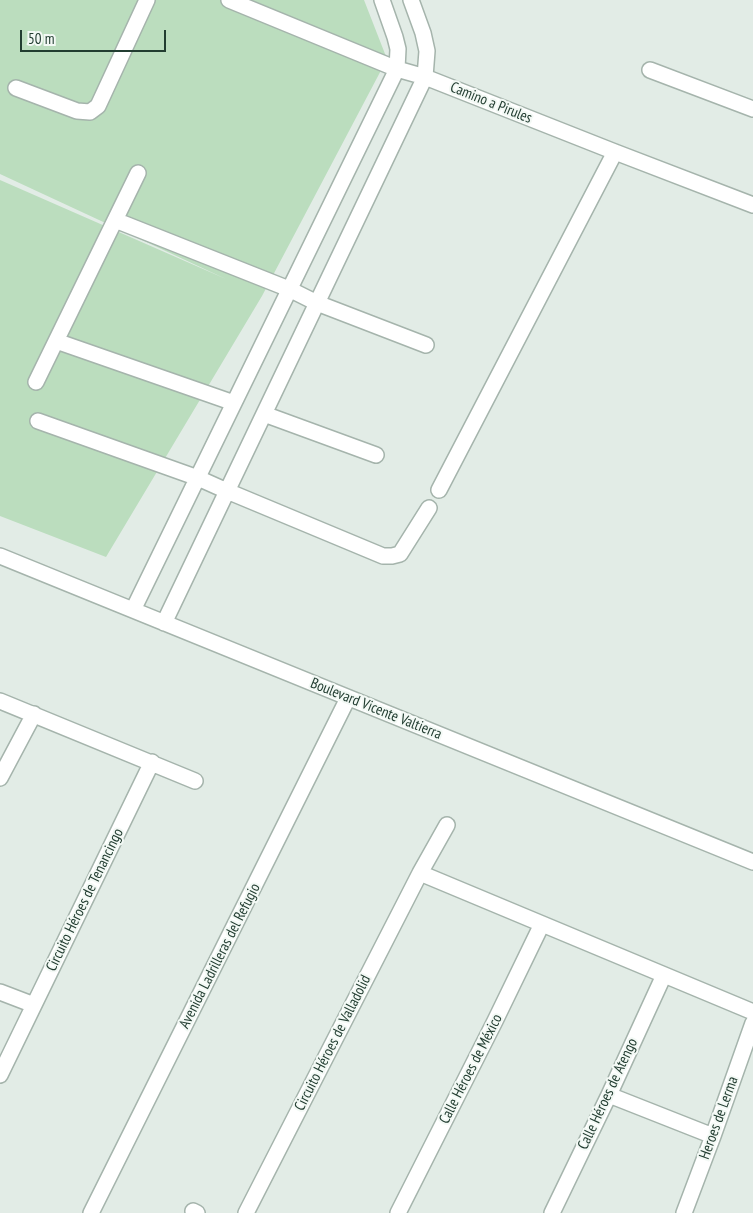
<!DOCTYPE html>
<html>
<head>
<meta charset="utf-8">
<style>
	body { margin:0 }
	#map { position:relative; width:753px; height:1213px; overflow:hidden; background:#e2ece6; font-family:"PT Sans Narrow",sans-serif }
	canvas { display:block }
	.scale { position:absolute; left:20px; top:30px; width:146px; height:22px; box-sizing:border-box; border:2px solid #223d31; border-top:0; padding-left:6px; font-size:15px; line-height:18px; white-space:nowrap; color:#223d31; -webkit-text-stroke:4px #f3f9f5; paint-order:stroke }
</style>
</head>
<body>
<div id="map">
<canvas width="753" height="1213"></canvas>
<div class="scale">50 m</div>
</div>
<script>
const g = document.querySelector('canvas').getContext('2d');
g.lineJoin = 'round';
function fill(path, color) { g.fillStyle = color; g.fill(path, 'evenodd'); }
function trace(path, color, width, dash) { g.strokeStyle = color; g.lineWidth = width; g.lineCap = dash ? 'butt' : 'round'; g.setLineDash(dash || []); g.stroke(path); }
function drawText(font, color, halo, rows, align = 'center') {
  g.font = font + ' "PT Sans Narrow",sans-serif'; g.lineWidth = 4; g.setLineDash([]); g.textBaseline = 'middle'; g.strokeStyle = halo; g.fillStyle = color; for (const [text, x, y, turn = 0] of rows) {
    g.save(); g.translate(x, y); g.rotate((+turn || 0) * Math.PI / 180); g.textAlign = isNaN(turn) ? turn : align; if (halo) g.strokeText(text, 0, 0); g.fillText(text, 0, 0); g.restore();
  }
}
fill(new Path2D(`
	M0 0H364L387 59 262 296 106 557 0 516V180L226 279 0 174Z`), '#bbddbe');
const minor = new Path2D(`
	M229 0 397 69 425 77 615 152 753 205
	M650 70 753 109
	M16 88 77 111 90 112 98 106 147 0
	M115 220 289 289 317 303 426 345
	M56 341 234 403
	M36 382 138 173
	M264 414 376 455
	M38 421 198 478 227 491 383 556H392L400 554 429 508
	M439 490 615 152
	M0 556 753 862
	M133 610 397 69 398 49 395 37 382 0
	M164 623 425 77 427 51 423 33 411 0
	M0 701 195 781
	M0 778 34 714
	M420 873 753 1012
	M0 992 34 1005
	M0 1075 152 762
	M609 1095 713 1136
	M193 1211 197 1213
	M91 1213 348 698
	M246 1213 420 873 447 825
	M398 1213 495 1021 542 924
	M552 1213 609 1095 664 975
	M684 1213 713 1136 753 1023`);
trace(minor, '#a5b4ac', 18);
trace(minor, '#fff', 15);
drawText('15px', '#223d31', '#f3f9f5', [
	["Camino a Pirules",491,103,22],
	["Boulevard Vicente Valtierra",376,709,22],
	["Circuito Héroes de Tenancingo",85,900,-64],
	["Avenida Ladrilleras del Refugio",220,956,-63],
	["Circuito Héroes de Valladolid",333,1043,-63],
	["Calle Héroes de México",471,1069,-63],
	["Calle Héroes de Atengo",608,1094,-65],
	["Heroes de Lerma",719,1118,-70]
]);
</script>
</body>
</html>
